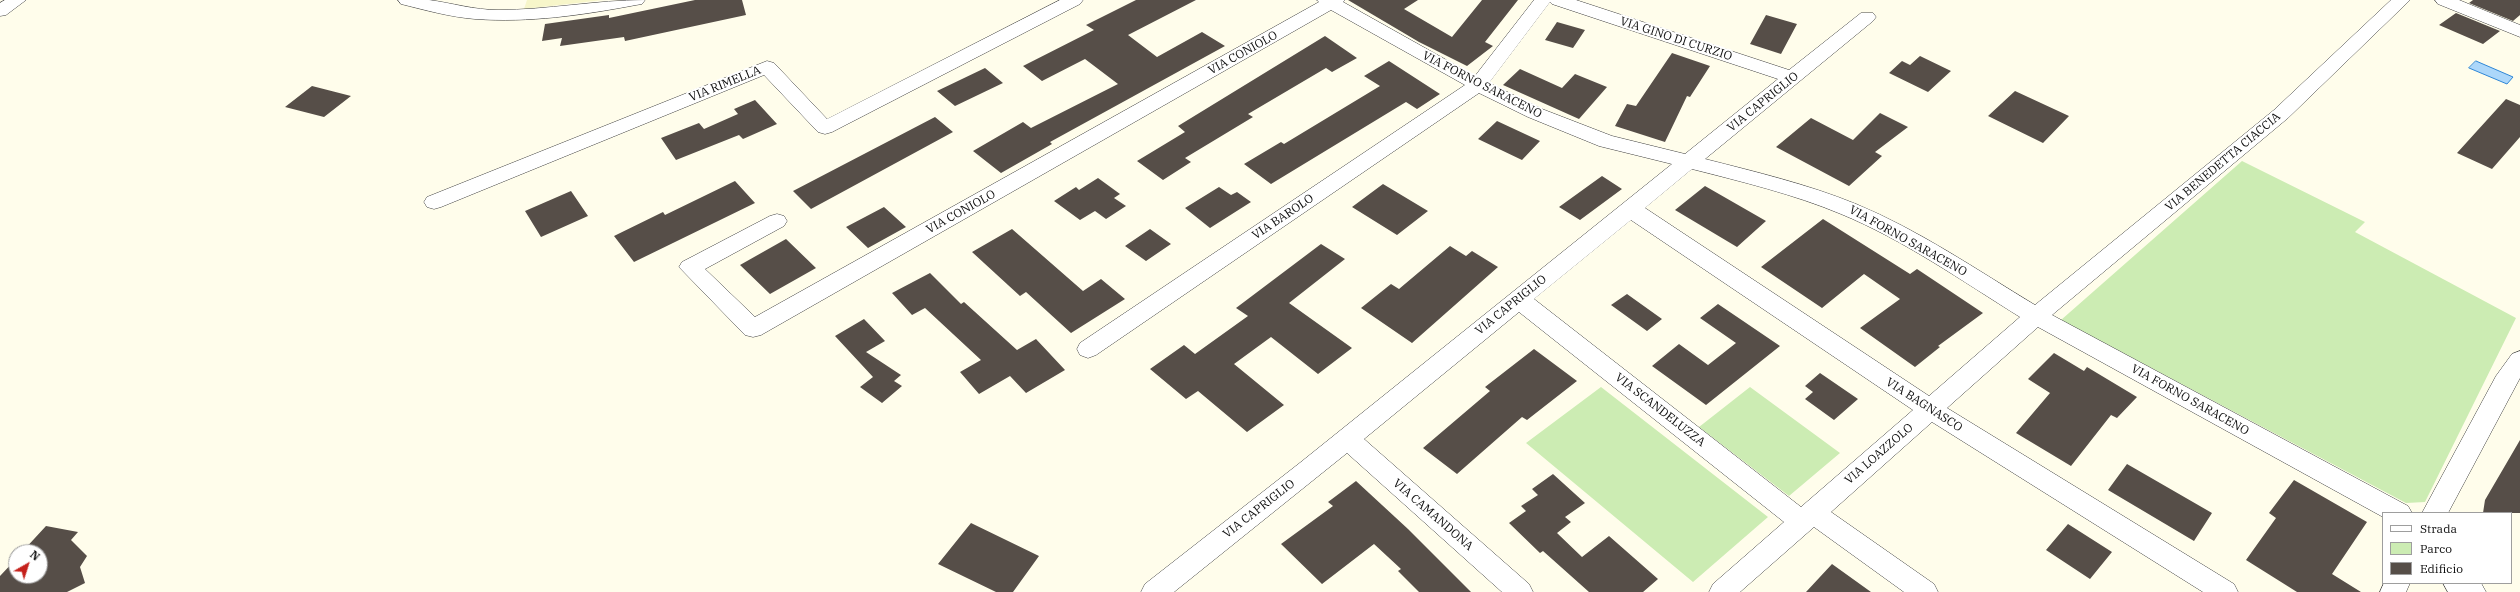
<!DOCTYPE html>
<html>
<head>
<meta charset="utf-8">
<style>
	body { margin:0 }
	#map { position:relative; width:2520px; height:592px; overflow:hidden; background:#fffdeb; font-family:"IBM Plex Serif",serif }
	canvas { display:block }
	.legend { position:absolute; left:2382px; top:512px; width:130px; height:72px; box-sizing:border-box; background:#fff; border:1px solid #9e9e9e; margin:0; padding:5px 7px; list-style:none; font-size:12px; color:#0c0c0c }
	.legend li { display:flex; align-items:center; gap:8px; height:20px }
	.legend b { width:20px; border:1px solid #9e9e9e }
	.north { position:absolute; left:8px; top:544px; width:40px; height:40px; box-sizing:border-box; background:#fff; border:1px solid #9e9e9e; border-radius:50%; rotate:39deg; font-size:11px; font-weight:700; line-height:16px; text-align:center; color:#0c0c0c }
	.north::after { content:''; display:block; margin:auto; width:14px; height:18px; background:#c5201b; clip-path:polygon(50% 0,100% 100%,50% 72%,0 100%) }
</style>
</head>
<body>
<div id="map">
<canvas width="2520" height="592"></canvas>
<ul class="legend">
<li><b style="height:5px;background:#fff"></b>Strada</li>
<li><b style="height:11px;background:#ccecb3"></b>Parco</li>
<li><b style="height:11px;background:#564e48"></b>Edificio</li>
</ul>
<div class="north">N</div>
</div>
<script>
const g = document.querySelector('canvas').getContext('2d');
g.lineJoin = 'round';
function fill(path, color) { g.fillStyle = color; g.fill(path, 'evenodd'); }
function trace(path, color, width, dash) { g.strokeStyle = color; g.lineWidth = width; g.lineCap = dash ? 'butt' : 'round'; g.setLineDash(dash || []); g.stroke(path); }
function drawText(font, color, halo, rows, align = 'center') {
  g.font = font + ' "IBM Plex Serif",serif'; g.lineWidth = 4; g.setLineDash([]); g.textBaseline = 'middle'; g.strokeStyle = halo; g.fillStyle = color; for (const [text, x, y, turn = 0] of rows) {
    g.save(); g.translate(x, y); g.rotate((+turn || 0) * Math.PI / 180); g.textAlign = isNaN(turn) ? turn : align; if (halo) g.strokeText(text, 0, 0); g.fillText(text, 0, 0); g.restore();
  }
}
fill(new Path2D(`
	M527 0H603L524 9Z`), '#f7f6ca');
fill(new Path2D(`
	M2242 161 2365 222 2355 232 2516 318 2425 502 2406 503 2061 320Z
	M1601 387 1768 517 1693 582 1526 443Z
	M1750 387 1840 453 1789 496 1699 427Z`), '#ccecb3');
const water = new Path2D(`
	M2476 61 2513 77 2507 84 2469 68Z`);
fill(water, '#acd7fa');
trace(water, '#2e86d6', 1);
fill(new Path2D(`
	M695 0H742L746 15 625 41 624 37 560 46 562 38 542 41 545 24 609 15V18Z
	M1136 0H1196L1128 35 1157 57 1202 32 1225 46 1050 142 1052 144 1001 173 973 151 1023 122 1031 128 1118 84 1085 59 1042 81 1023 66 1094 30 1086 25Z
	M1348 0H1418L1404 9 1452 37 1482 0H1518L1485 42 1493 46 1467 66 1419 42Z
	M2473 0H2520V15L2513 21 2469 3Z
	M2456 13 2500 31 2483 44 2439 25Z
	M1766 15 1797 24 1781 54 1750 44Z
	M1557 22 1585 30 1573 48 1545 40Z
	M1325 36 1357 58 1332 72 1326 68 1248 114 1253 117 1185 158 1191 162 1163 180 1137 161 1185 132 1178 126Z
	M1672 53 1710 66 1690 97 1687 96 1665 142 1615 126 1627 104 1636 106Z
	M1920 56 1951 71 1928 92 1889 73 1902 61 1910 65Z
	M1389 61 1440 94 1417 109 1406 102 1271 184 1244 164 1281 142 1284 144 1380 86 1364 76Z
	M985 68 1003 83 955 106 937 91Z
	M1520 69 1562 88 1575 74 1607 87 1579 119 1503 85Z
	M312 86 351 96 324 117 285 107Z
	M2015 91 2069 116 2043 143 1988 116Z
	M2506 99 2520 105V137L2492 169 2457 153Z
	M755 100 777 124 743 139 739 135 676 160 661 138 699 123 704 129 738 114 734 109Z
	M1880 113 1908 127 1875 152 1882 156 1849 186 1776 147 1811 118 1853 140Z
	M935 117 953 132 811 209 793 191Z
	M1497 121 1540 141 1522 160 1478 139Z
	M1602 176 1622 189 1580 220 1559 207Z
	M1098 178 1120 194 1114 198 1126 206 1106 219 1095 211 1080 220 1054 201 1076 187 1079 190Z
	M735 181 755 203 634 262 614 236 663 212 665 215Z
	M1383 184 1428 211 1397 235 1352 207Z
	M1705 186 1766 221 1737 247 1675 210Z
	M1219 187 1231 195 1237 192 1251 202 1210 228 1185 208Z
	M571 191 588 216 541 237 525 211Z
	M884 207 906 227 868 248 846 227Z
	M1823 219 1910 274 1917 269 1983 313 1938 346 1940 347 1915 367 1860 328 1900 299 1864 274 1822 308 1761 267Z
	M1012 229 1083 291 1101 279 1125 299 1071 333 1026 292 1020 296 972 252Z
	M1150 229 1171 244 1146 261 1125 246Z
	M786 239 816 268 770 294 740 265Z
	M1321 244 1345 259 1289 303 1352 348 1318 374 1271 337 1234 364 1284 405 1247 432 1198 391 1186 399 1150 369 1184 345 1195 354 1248 316 1236 308Z
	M1450 246 1466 256 1472 251 1498 267 1412 343 1361 308 1391 284 1399 289Z
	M930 273 961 304 964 302 1017 350 1036 339 1065 370 1026 393 1010 376 979 394 960 372 981 360 925 308 912 315 892 293Z
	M1627 294 1662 319 1647 331 1611 305Z
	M1718 304 1780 346 1706 405 1652 366 1679 344 1708 365 1736 343 1700 318Z
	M864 319 885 341 866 352 901 375 894 381 902 386 882 403 860 387 873 377 835 336Z
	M1534 349 1577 381 1527 420 1522 417 1457 474 1423 448 1490 391 1485 387Z
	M2054 353 2084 371 2087 367 2137 397 2117 418 2111 415 2071 466 2016 433 2050 393 2028 379Z
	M1820 373 1858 399 1834 420 1805 399 1813 392 1805 386Z
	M2520 440V513H2483L2485 500Z
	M2127 464 2212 513 2194 541 2108 490Z
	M1553 474 1585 503 1565 517 1571 522 1557 533 1582 557 1609 536 1658 579 1643 592H1589L1543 551 1540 553 1509 523 1526 511 1521 506 1538 495 1532 489Z
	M2294 480 2367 522 2332 574 2361 592H2297L2246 560 2276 518 2269 513Z
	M1356 481 1408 529 1471 592H1419L1398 571 1401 569 1374 544 1322 584 1281 544 1333 506 1328 502Z
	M971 523 1039 556 1013 592H996L938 564Z
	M2068 524 2112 552 2090 579 2046 550Z
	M46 526 78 532 71 540 87 556 80 567 85 583 67 592H0V576L16 559V576H40V552H22Z
	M1832 564 1871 592H1806Z`), '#564e48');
const minor = new Path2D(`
	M5 0H26L6 15 0 16V3Z
	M398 0C408 0 419 0 429 0 452 3 474 10 498 10 548 10 596 0 645 0L642 4 636 5C583 15 529 23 475 19 450 17 425 10 401 4Z
	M1060 0H1083L1080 4 832 132 825 134 818 132 764 75 441 207 434 209 427 207 424 202 427 197 767 61 774 63 827 119Z
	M1317 0H1345L1343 2 1475 76 1534 0H1576L1789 70 1861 13H1873L1876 17 1873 21 1705 159C1756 172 1807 184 1856 204 1919 230 1977 270 2035 305L2274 110 2391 0H2410L2288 118 2052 315 2408 506 2412 513H2383V517L2038 327 1947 408 2234 584 2238 592H2203L1932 422 1831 512 1934 584 1938 592H1904L1814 527 1740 592H1709L1713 584 1784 522 1519 312 1364 439 1529 584 1533 592H1502L1347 453 1174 592H1141L1145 584 1301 462 1672 164 1599 146 1528 117 1479 93 1096 355 1088 358 1080 355 1077 349 1080 343 1465 85 1331 10 761 335 753 337 745 335 679 267 682 262 770 216 777 214 784 216 787 221 784 226 705 269 755 317 1319 2ZM1550 2 1552 4 1778 79 1685 154 1612 136 1542 109 1489 83ZM1692 169C1743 182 1793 194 1841 214 1904 240 1962 281 2020 317L1929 396 1645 208ZM1631 220 1913 410 1801 507 1534 299Z
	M2435 0H2459L2520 25V37L2438 4Z
	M2520 351V378L2448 513H2422L2496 376 2512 354Z
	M2384 583H2410L2406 592H2380Z
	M2443 583H2481L2486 592H2448Z`);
trace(minor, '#3f3f3f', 1);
fill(minor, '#fff');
drawText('12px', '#0c0c0c', '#fff', [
	["VIA GINO DI CURZIO",1676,39,18],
	["VIA CONIOLO",1243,53,-29],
	["VIA RIMELLA",725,84,-22],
	["VIA FORNO SARACENO",1482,85,27],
	["VIA CAPRIGLIO",1763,102,-39],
	["VIA BENEDETTA CIACCIA",2223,162,-40],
	["VIA CONIOLO",961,212,-29],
	["VIA BAROLO",1283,217,-34],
	["VIA FORNO SARACENO",1908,241,29],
	["VIA CAPRIGLIO",1511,305,-39],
	["VIA FORNO SARACENO",2190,400,29],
	["VIA BAGNASCO",1924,405,33],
	["VIA SCANDELUZZA",1660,410,38],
	["VIA LOAZZOLO",1879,454,-41],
	["VIA CAPRIGLIO",1259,509,-38],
	["VIA CAMANDONA",1433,515,41]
]);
</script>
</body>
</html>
